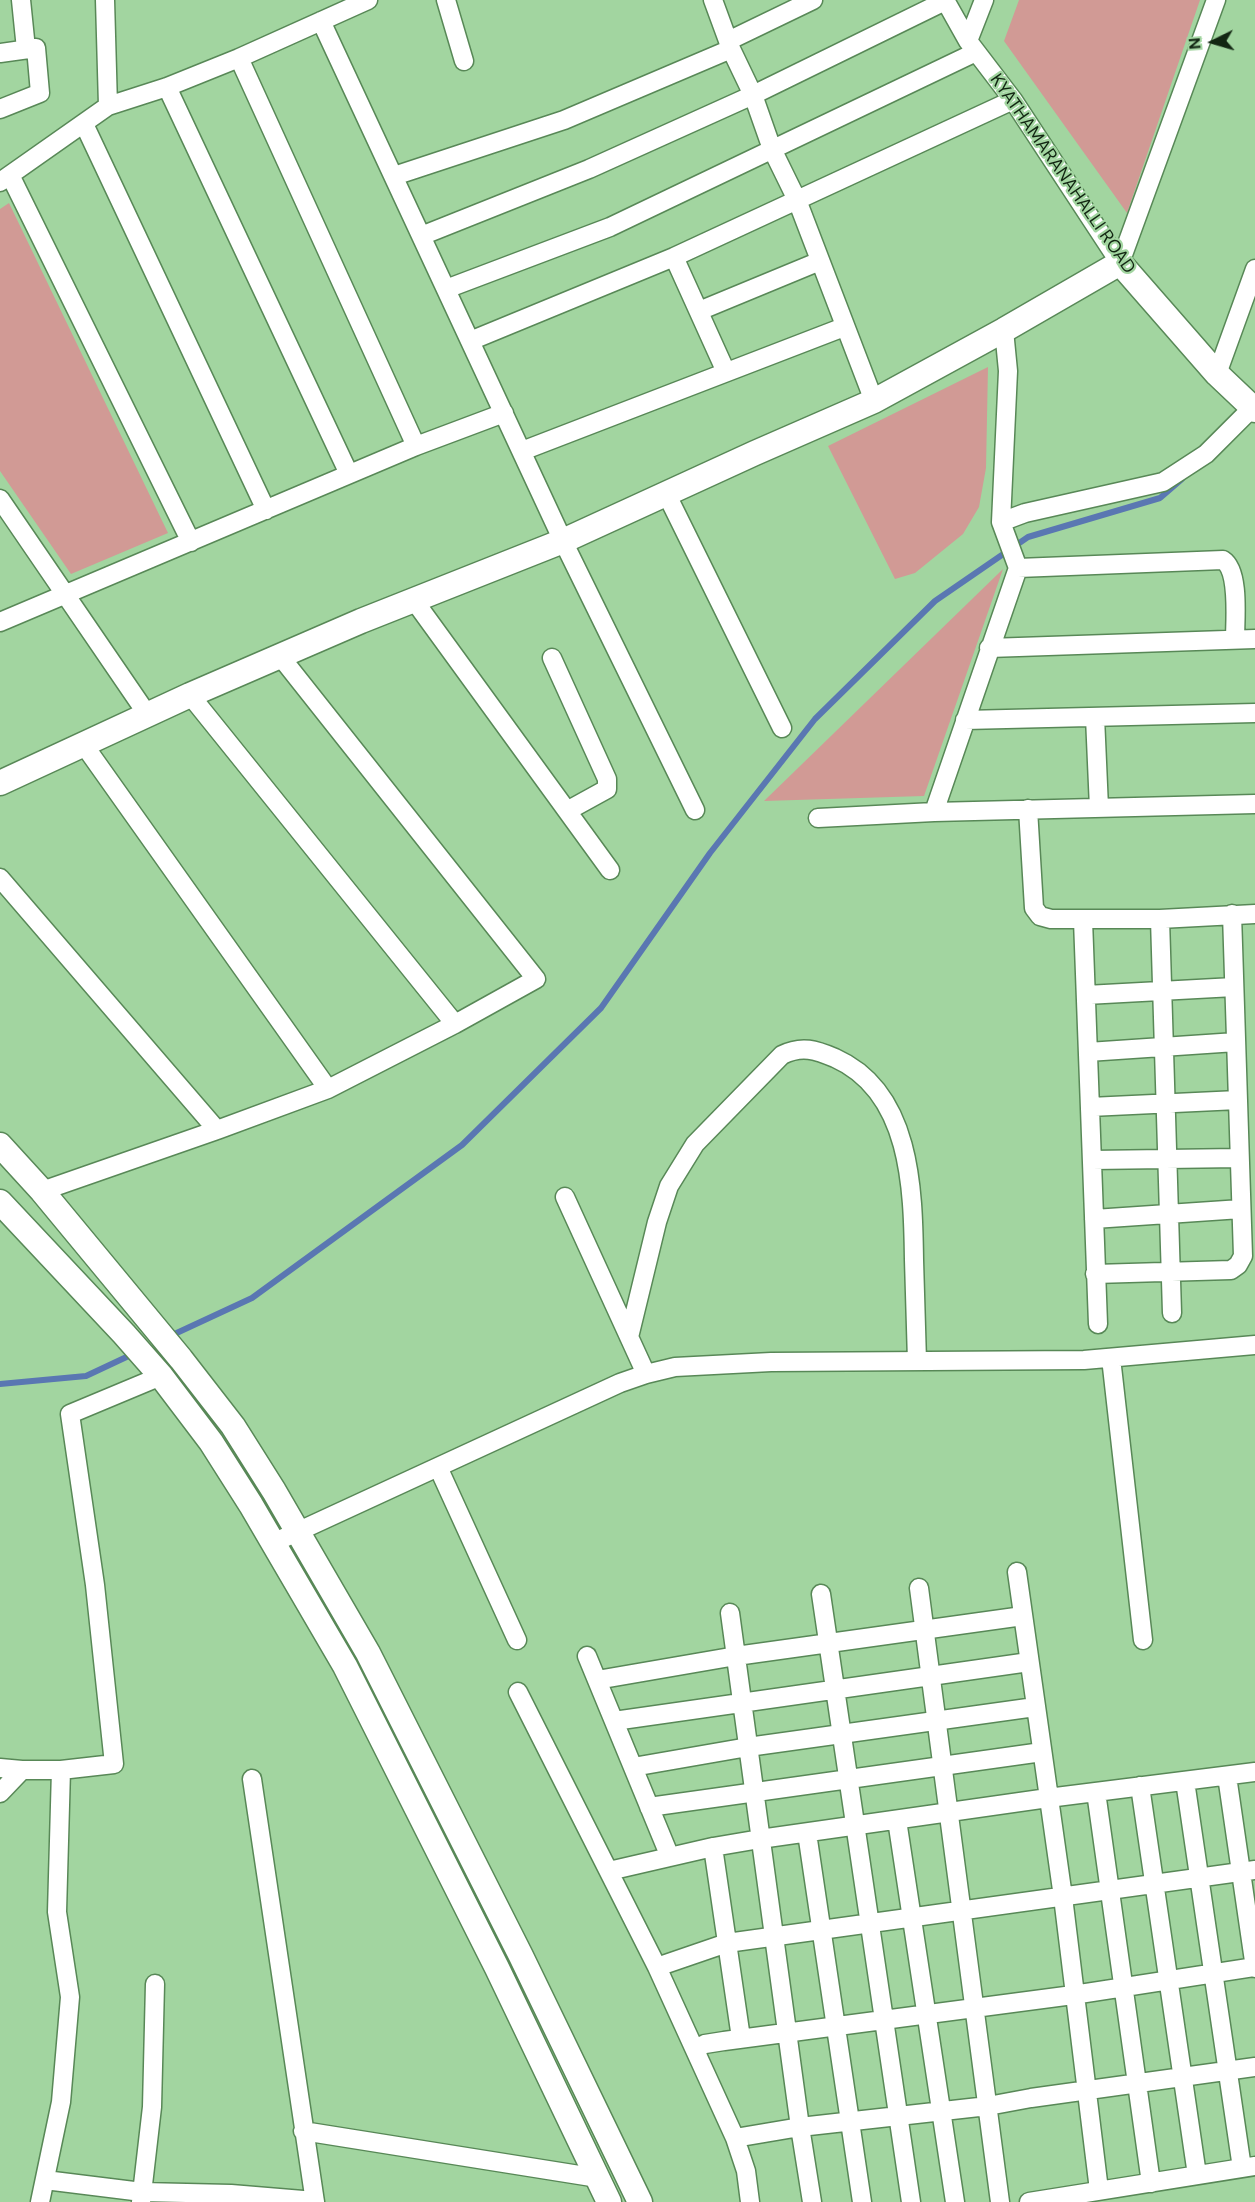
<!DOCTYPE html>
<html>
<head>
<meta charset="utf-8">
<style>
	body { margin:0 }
	#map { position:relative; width:1255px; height:2202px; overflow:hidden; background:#a2d5a0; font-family:"DM Sans",sans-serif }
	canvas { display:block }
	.north { position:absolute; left:1183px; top:12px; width:60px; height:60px; -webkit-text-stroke:4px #a2d5a0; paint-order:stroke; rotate:265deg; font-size:16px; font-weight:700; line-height:24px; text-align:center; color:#122612 }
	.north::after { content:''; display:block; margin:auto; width:21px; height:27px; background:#122612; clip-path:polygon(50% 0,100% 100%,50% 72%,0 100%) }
</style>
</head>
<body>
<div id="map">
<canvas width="1255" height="2202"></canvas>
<div class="north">N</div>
</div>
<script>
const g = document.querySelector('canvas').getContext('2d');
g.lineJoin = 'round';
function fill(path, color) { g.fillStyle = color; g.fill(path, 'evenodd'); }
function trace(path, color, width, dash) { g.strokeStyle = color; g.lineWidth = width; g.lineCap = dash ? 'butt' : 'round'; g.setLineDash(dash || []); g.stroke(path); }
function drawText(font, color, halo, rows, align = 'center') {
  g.font = font + ' "DM Sans",sans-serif'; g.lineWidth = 4.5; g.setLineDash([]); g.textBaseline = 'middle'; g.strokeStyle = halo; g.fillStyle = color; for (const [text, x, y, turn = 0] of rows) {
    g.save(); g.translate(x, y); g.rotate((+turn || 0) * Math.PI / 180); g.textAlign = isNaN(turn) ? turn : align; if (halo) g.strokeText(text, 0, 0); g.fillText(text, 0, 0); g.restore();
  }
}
fill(new Path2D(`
	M1019 0H1200L1127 213 1004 41Z
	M9 203 168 533 71 574 0 471V209Z
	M988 367 986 468 979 507 963 534 915 573 895 579 828 446Z
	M1003 569 924 796 764 801Z`), '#d19a95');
trace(new Path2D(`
	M168 1337 252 1298 462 1145 601 1008 710 853 815 719 935 601 1028 537 1160 498 1182 479
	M0 1384 86 1376 135 1353`), '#5a77b2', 6);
const minor = new Path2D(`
	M21 0 26 49
	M105 0 108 106
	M446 0 464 61
	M713 0 731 49 753 95 772 149 797 200 874 401
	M945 0 968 41 1013 100 1120 263
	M321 21 563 541 695 810
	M728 41 813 0
	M968 41 984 0
	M0 53 36 48 40 93 0 109
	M239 58 416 446
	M167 87 349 474
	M84 124 266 510
	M10 175 191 542
	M394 176 564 120 731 49
	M0 182 108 106 167 87 239 58 368 0
	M421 236 589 169 753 95 945 1
	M674 257 726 372
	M1120 263 1216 0
	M446 289 610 227 976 52
	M699 311 820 261
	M470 341 674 257 1013 100
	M1217 374 1255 269
	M522 451 844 327
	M666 493 782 728
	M0 499 147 714
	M1001 522 1025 513 1163 482 1206 454 1253 407
	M1018 568 1223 560C1240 571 1235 620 1235 639
	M413 599 610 870
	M0 622 416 446 504 413
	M989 648 1255 639
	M552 658 607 779V789L567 811
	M190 695 455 1024
	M1095 717 1099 808
	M965 720 1255 713
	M84 745 328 1089
	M1028 809 1034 908 1040 916 1051 919H1160L1255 914
	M934 812 1018 568 1001 522 1008 371 1004 330
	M818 818 934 812 1255 804
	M0 878 217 1130
	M1160 919 1172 1313
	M1083 920 1098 1324
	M1086 995 1234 987
	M1088 1052 1236 1042
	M1090 1107 1238 1100
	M1092 1160 1239 1158
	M42 1191 217 1130 328 1089 455 1024 536 979 280 656
	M565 1197 646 1374
	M1094 1219 1241 1209
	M1095 1274 1231 1270 1238 1265 1243 1256 1232 914
	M629 1337 657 1222 669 1186 695 1144 782 1055C802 1045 816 1050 835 1058 911 1092 913 1188 914 1260 915 1293 916 1327 917 1361
	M1111 1358 1143 1640
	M438 1467 517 1640
	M273 1543 620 1383 646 1374 675 1367 771 1362 1084 1360 1255 1345
	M1017 1572 1063 1897 1099 2190
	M919 1588 1000 2202
	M821 1594 911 2202
	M730 1613 800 2127 812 2202
	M587 1656 670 1857
	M597 1680 736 1656 1023 1616
	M518 1692 657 1967 735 2138 746 2171 750 2202
	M614 1721 1029 1662
	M633 1767 748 1747 1035 1707
	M0 1768 22 1770
	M1227 1776 1255 1968
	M252 1779 315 2202
	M1185 1781 1242 2168
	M1140 1786 1197 2175
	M1096 1792 1151 2183
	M0 1793 22 1770H61L114 1764 95 1585 70 1414 161 1376
	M649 1807 1042 1752
	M897 1820 955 2202
	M807 1833 862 2202
	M713 1847 741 2038
	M609 1871 713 1847 760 1839 1048 1798 1255 1772
	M657 1967 727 1943 1255 1870
	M695 2049 705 2044 724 2041 1073 1995 1255 1967
	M303 2131 598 2178
	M735 2138 800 2127 988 2106 1031 2098 1255 2067
	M45 2180 142 2192 231 2194 315 2201
	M40 2202 61 2102 70 1997 57 1912 61 1770
	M141 2202 152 2107 155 1984
	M1029 2202 1255 2166`);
const major = new Path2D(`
	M0 783 190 695 361 621 563 541 755 453 874 401 1004 330 1120 263 1217 374 1255 410
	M0 1145 42 1191 181 1359 233 1426 274 1491 368 1653 521 1956 640 2202
	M0 1202 124 1334 161 1376 211 1442 251 1505 345 1666 497 1968 609 2202`);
trace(minor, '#588857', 21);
trace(major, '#588857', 27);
trace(minor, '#fff', 18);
trace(major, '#fff', 24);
drawText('18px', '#122612', '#a2d5a0', [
	["KYATHAMARANAHALLI ROAD",1062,174,55]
]);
</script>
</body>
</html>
